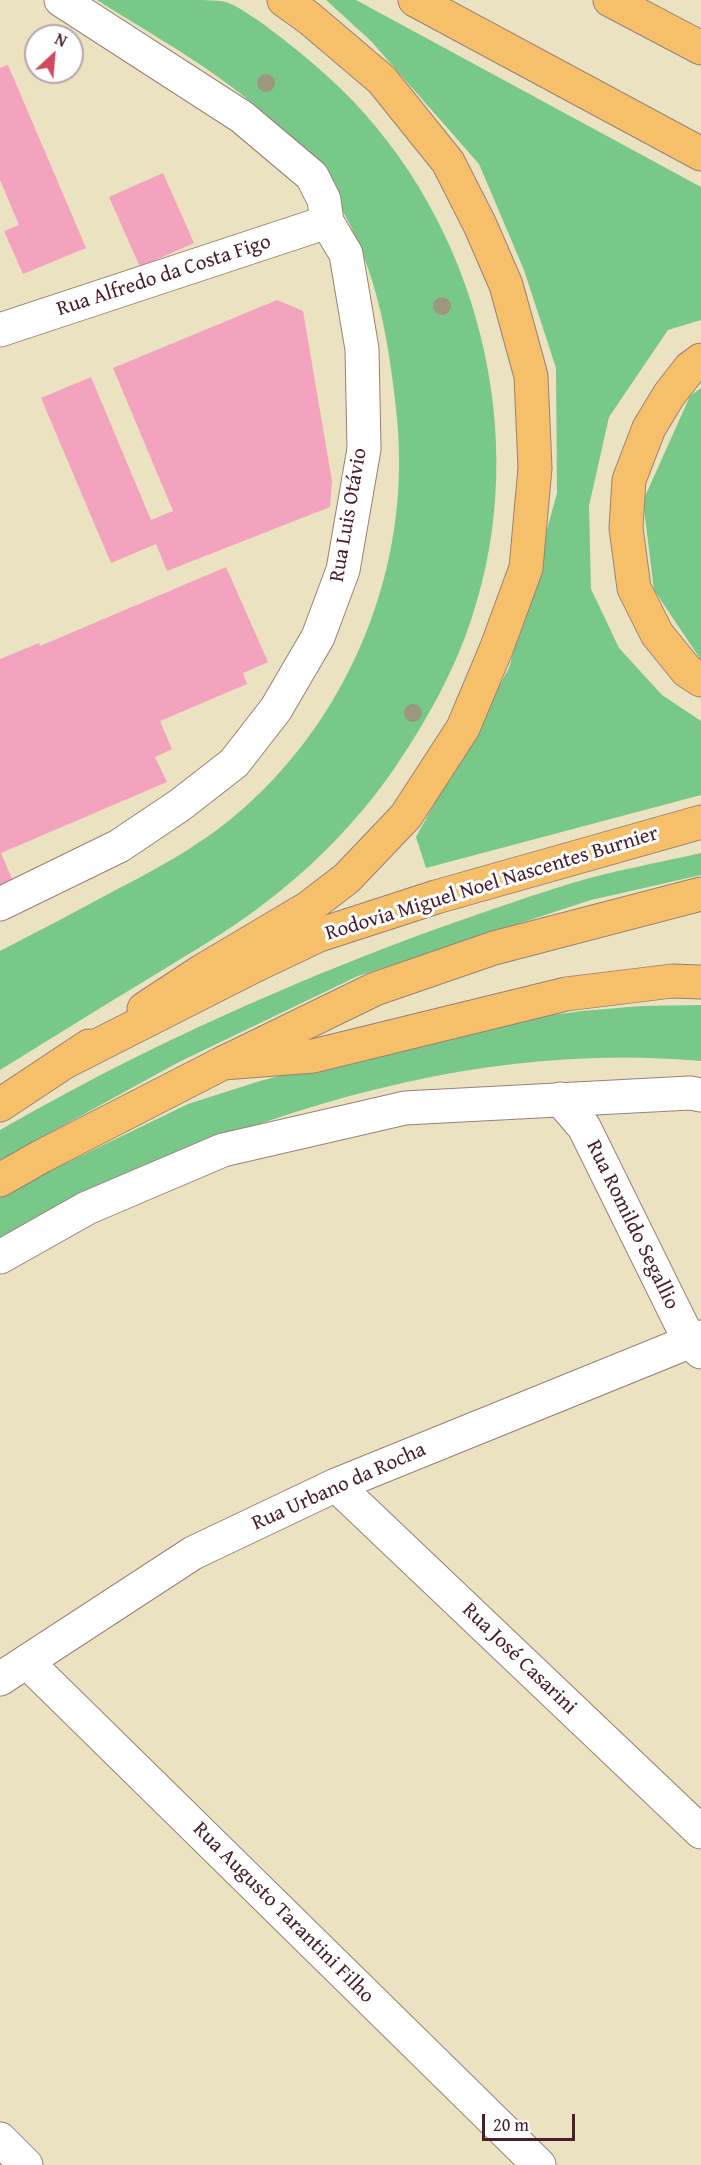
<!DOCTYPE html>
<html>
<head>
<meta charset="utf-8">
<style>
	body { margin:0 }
	#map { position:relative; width:701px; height:2165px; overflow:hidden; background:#ebe2c1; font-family:"Gentium Book Plus",serif }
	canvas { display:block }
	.north { position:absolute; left:24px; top:24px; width:60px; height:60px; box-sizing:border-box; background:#fff; border:2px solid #b7a5aa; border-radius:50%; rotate:26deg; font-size:16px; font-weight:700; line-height:24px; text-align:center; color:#4a1f2b }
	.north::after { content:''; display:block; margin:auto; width:21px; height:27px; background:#d1495b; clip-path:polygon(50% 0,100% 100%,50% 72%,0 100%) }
	.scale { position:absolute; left:482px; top:2114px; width:93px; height:27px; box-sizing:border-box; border:3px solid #4a1f2b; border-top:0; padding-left:8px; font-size:18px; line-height:21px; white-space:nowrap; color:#4a1f2b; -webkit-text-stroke:4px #fff; paint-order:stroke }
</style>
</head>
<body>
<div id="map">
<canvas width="701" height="2165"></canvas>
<div class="north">N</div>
<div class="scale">20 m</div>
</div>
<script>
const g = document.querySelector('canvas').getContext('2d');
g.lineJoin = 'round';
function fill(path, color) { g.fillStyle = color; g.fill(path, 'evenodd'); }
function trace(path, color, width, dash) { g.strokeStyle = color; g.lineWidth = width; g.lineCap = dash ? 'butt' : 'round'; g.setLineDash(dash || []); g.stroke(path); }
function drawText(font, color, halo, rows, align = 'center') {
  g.font = font + ' "Gentium Book Plus",serif'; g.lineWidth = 6; g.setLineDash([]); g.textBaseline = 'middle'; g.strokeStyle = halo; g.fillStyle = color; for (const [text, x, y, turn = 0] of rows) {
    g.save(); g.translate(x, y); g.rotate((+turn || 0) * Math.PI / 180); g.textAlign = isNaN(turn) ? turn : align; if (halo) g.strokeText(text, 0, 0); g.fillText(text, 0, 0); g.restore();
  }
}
fill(new Path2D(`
	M97 0C127 0 158 0 188 0 200 0 215 0 226 2 238 6 248 14 259 21 288 42 315 64 341 89 477 221 533 436 472 617 455 670 427 720 396 766 358 822 307 873 253 912 217 938 180 959 143 982 95 1011 48 1040 0 1070V951C37 932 75 912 112 892 160 867 205 843 245 807 343 720 401 588 399 457 399 427 395 398 391 369 380 287 356 214 300 150 245 85 168 45 97 0Z
	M326 0H356L701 187V320L668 330 609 417 589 506 591 589 619 648 662 695 701 721V795L426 868 416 837 509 668 557 493 556 368 524 270 479 164 371 41Z
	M701 388V660L654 590 643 501 690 396Z
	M701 853V875L591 900 358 976 179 1062 0 1160V1130C179 1027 372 946 569 884 612 871 657 863 701 853Z
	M701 1005V1061C530 1045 354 1084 196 1148 174 1157 152 1169 131 1180 87 1201 44 1222 0 1243V1195L188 1104 260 1081 333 1062 523 1019 582 1011 641 1006Z`), '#78c889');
fill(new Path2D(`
	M8 65 86 248 23 274 4 231 19 225 0 180V68Z
	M163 173 194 243 140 267 109 197Z
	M277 300 303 311 332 481 330 507 167 571 156 544 111 563 41 398 91 377 151 520 173 511 113 368Z
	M226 567 268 662 243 673 247 684 160 721 172 749 155 757 167 782 1 853 15 886 0 892V659L39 643 40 646Z`), '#f4a3be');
const minor = new Path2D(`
	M0 330 327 222
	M0 904 119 846 180 805 234 763 276 709 318 637 343 570 364 449 362 349 346 254 327 222 324 200 312 176 242 117 61 0
	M560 1099 584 1127 690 1342 701 1352
	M0 1257 87 1208 223 1150 405 1108 690 1093 701 1095
	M336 1485 701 1832
	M27 1662 539 2165
	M0 1679 193 1553 336 1485 701 1337`);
const tertiary = new Path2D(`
	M0 2139 26 2165`);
const trunk = new Path2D(`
	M415 0 701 154
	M144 1009 202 971 308 908 347 878 406 816 463 728 497 647 526 568 535 468 531 376 506 285 480 225 448 162 382 80 309 18 284 0
	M0 1105 89 1046
	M0 1180 42 1156 223 1063 313 1056 566 994 672 981 701 982`);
const motorway = new Path2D(`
	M610 0 701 48
	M701 360 690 368 669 395 649 428 629 480 626 528 634 588 657 634 687 671 701 680
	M65 1062 256 965 319 935 436 897 701 822
	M223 1063 375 989 494 948 701 894`);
trace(minor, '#9a8076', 35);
trace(tertiary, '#9a8076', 35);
trace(trunk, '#9a8076', 35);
trace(motorway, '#9a8076', 35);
trace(minor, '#fff', 33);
trace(tertiary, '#fff', 33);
trace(trunk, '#f6c06b', 33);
trace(motorway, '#f6c06b', 33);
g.fillStyle = '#9b9781';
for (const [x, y] of [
	[266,83],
	[442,306],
	[413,713]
]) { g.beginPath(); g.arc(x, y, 9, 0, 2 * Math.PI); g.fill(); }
drawText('21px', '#4a1f2b', '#fff', [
	["Rua Alfredo da Costa Figo",164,276,-18],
	["Rua Luis Otávio",349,515,-80],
	["Rodovia Miguel Noel Nascentes Burnier",492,884,-17],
	["Rua Romildo Segallio",632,1225,64],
	["Rua Urbano da Rocha",339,1487,-24],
	["Rua José Casarini",519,1659,44],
	["Rua Augusto Tarantini Filho",283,1913,45]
]);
</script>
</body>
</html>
